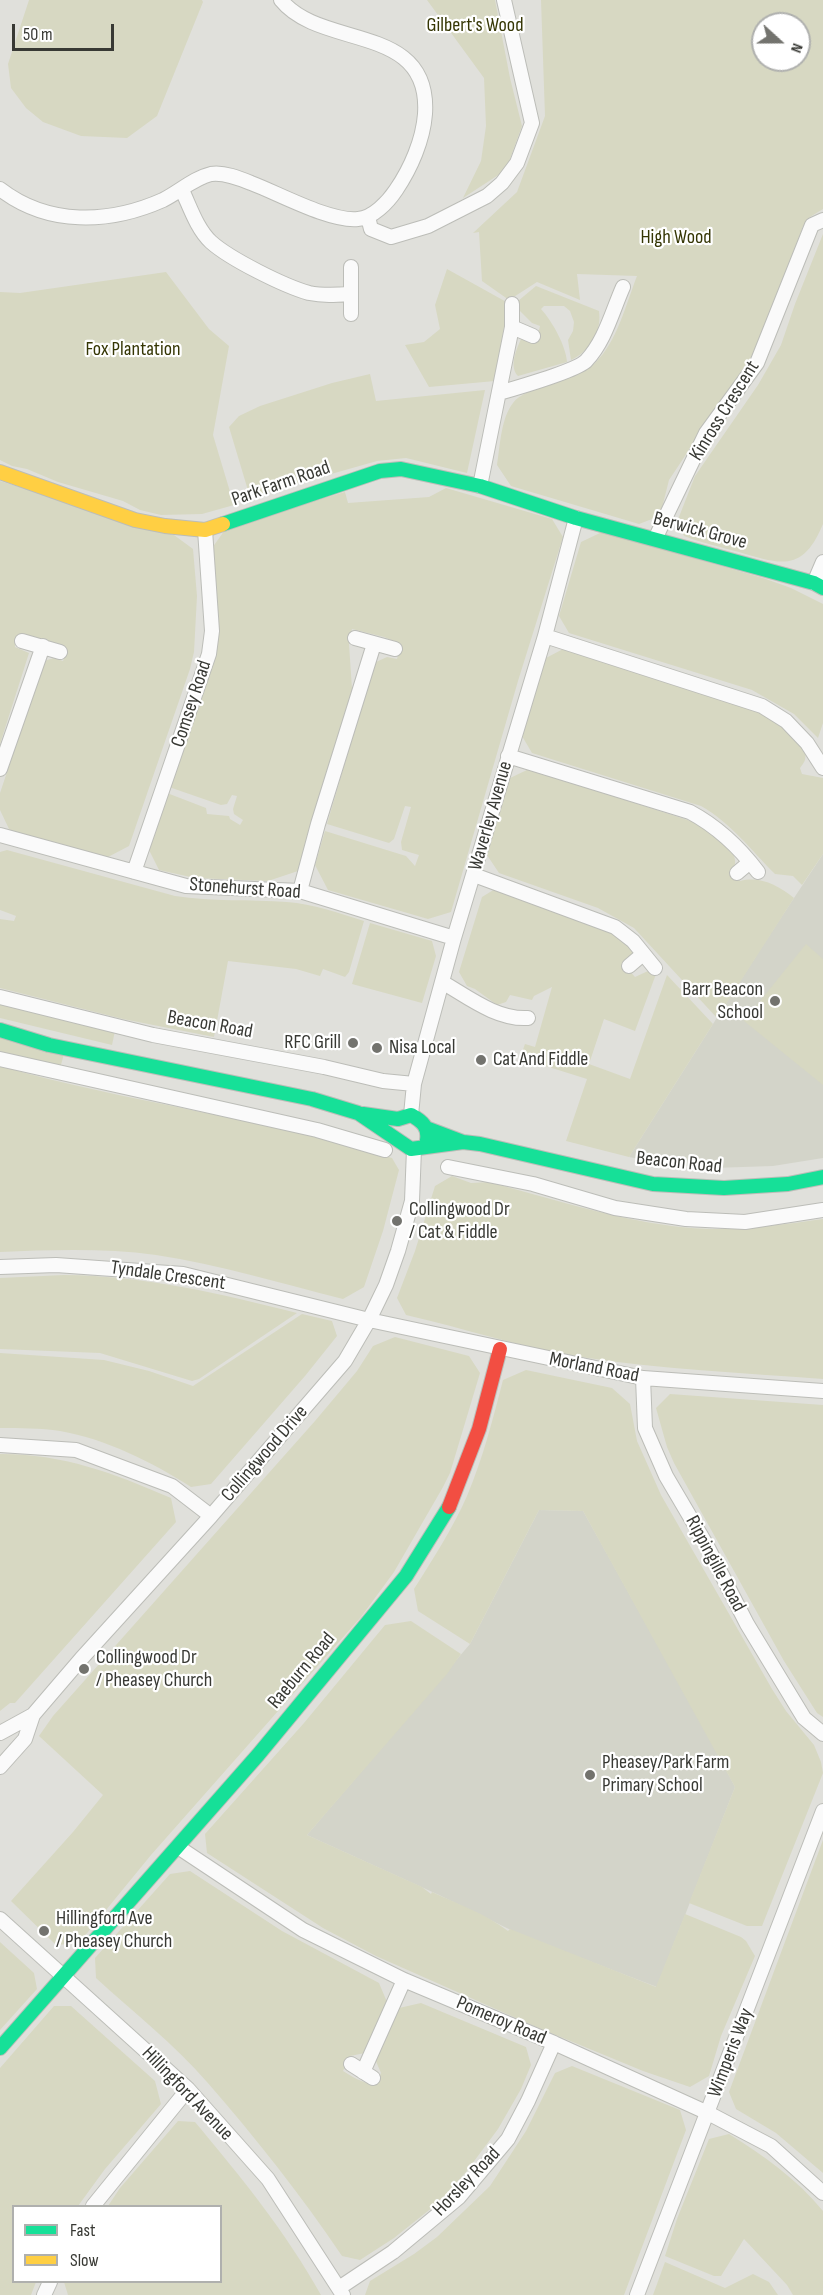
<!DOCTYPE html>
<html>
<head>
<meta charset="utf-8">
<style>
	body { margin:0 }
	#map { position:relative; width:823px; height:2295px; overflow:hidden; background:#e0e0db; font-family:"Sofia Sans Condensed",sans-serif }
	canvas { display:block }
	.legend { position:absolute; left:12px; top:2205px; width:210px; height:78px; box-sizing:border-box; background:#fff; border:2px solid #afb0ae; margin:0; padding:8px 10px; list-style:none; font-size:18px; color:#383934 }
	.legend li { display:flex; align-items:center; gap:12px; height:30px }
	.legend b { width:30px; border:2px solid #afb0ae }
	.north { position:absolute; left:751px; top:12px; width:60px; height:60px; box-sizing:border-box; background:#fff; border:2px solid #afb0ae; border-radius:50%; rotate:111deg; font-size:16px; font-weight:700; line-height:24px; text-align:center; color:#383934 }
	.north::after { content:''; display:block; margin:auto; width:21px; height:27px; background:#73736e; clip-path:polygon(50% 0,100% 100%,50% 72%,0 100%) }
	.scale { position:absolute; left:12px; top:24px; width:102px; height:27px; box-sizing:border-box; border:3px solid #383934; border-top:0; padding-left:8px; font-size:18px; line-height:21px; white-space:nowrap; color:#383934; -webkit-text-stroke:4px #fff; paint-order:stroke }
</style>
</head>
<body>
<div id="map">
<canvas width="823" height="2295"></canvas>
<ul class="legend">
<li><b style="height:8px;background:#16e098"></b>Fast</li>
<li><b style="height:8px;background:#ffcf43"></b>Slow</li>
</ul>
<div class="north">N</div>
<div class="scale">50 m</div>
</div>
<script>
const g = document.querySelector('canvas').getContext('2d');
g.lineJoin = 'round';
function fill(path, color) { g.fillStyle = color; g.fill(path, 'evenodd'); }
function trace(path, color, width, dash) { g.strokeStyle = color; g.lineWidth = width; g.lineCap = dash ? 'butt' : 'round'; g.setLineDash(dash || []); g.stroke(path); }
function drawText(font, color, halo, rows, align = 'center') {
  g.font = font + ' "Sofia Sans Condensed",sans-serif'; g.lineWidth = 4.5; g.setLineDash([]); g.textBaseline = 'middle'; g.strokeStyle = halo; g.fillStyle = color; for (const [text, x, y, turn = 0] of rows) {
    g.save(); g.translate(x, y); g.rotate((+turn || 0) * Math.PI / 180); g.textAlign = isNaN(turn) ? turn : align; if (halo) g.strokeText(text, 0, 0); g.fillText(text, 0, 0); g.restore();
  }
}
fill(new Path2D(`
	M823 854V1158L773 1166 713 1168 674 1165 629 1157 761 948Z
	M539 1510 583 1511 701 1722 735 1787 657 1987 521 1935 439 1895 307 1835 470 1644Z`), '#d3d4c9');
fill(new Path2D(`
	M29 0H202L203 2 157 116 127 138 81 136 43 122 26 108 11 88 8 64Z
	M427 0H495L510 78 522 126 506 170 463 198 481 161 486 126 484 78Z
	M541 0H823V209L810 217 803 226 759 345 669 480 660 516 639 524 511 486 497 465C500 446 501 418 513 403 526 385 572 384 595 363 617 342 626 304 637 276L577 274 580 300 537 282 509 300 482 281 479 232 473 233 517 192 545 116ZM763 24H799V60H763Z
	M823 234V524C803 572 782 565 739 552 721 547 702 543 684 536L677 522 695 476 758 385 781 345 795 304Z
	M447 269 510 304 505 321 495 381 429 387 405 345 424 342 440 329 435 305Z
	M166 272 209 329 229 346 213 435 234 505 202 514 161 515 140 510 123 501 58 482 27 469 12 466 0 460V292L20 293Z
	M536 286 599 311C602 332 590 351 571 360L568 340 573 331 574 322 570 311 564 306H544L541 309C552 321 566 346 567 362L518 376C509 367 516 350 521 339L531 335H538L540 326 532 323 518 309V301Z
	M370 374 376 401 485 390 467 473 406 458 377 461 250 497 229 427 239 416 260 406 332 383Z
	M0 481 174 535 193 549 197 596 194 652 190 669 129 846 108 857 68 848 13 832 9 829 0 810V793L44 661 54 658 63 661 67 651 57 645 24 634 15 641V647L29 653 0 744Z
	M446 488 552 519 563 537 518 681 451 912 428 919 328 890 315 865 325 831 406 856 415 866 419 855 402 850 401 842 411 807 405 806 394 839 389 843 327 824 359 715 376 662 387 657 397 659 401 644 384 637 352 629 349 644 352 689 298 871 268 881 195 878 159 870 148 848 167 793 206 808 207 814 229 816 230 819 240 825 243 820 234 814 233 809 237 796 232 795 227 804 221 805 169 787 184 749 201 691 212 548 227 527 345 492 348 503 429 497Z
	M602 532 763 578 791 588 823 604V723L818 738 794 714 752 690 569 633 559 616 581 542Z
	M565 648 758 711C770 718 811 742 805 760 804 763 802 765 800 768L802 774 823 778V854L802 885 793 876 775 874C751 850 731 823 701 806L532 753 522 736 543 668 546 658Z
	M529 769 700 824C710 831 738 849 735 864 734 867 732 870 730 873L740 881C761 876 777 885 794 898L717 1018 634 928 598 908 499 873 487 855 508 779Z
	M7 850 175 896C212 902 250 899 287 902 313 904 339 913 364 921L349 972 345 977 323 969 320 976 296 969 228 961 214 1037 123 1019 0 988V919L14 921 16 916 0 910V852Z
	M495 889 614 930 634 949 627 968 635 977 648 971 656 974 635 1031 604 1019 589 1064 630 1079 667 975 713 1024 629 1157 566 1141 587 1079 520 1058 525 1044 535 1047 552 987 534 996 532 1000 510 995 506 1002 497 1005 475 989 467 986 459 972 482 897Z
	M370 923 432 941 436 956 422 1003 352 984Z
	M806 944 823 959V1085L744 1021Z
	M0 1003 115 1031 112 1045 0 1018Z
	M0 1036 65 1051 60 1068 0 1053Z
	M0 1066C129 1103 263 1118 392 1158L399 1170 383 1231 364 1287 343 1299C280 1283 220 1265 156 1255 105 1248 51 1250 0 1252Z
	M452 1176 471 1183 489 1182C549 1198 610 1218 672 1226 722 1233 773 1226 823 1219V1379C742 1373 661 1369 581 1357 522 1348 464 1328 406 1315L397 1298 415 1251 435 1186Z
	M64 1275C146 1276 218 1293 297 1313L199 1379 192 1381 100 1353 0 1349V1278Z
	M302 1314 332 1321 337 1336 305 1376 211 1484 191 1487C152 1462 106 1439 60 1431 41 1428 19 1428 0 1428V1353L104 1360 149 1371 193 1386Z
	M395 1337 469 1356 480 1373 450 1473 443 1487 394 1572 361 1617 151 1855 79 1943 56 1945 11 1901 73 1832 103 1795 39 1736 53 1716 315 1421 357 1371 373 1346Z
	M526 1370 612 1388 630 1404 637 1441 661 1495 772 1689 786 1711 814 1745 821 1762 823 1773 762 1926H747L689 1903 735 1787 583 1511 539 1510 470 1644 418 1611 414 1589C433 1559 453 1528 467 1496 483 1458 493 1419 503 1380Z
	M670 1394 823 1405V1717L817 1713 784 1661 674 1463 667 1447 656 1408Z
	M0 1454C64 1454 113 1473 171 1498L176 1522 15 1703H10L0 1711Z
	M411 1621 461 1654 447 1674 307 1835 422 1887 431 1894 432 1892C458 1904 486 1914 508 1931L510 1929 656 1987 685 1914 741 1937 746 1941 755 1956 721 2036 709 2076 690 2087 643 2071 534 2026 376 1956 323 1928 207 1853 205 1834 304 1723 385 1625Z
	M823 1840V2173L776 2133 736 2109 729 2092Z
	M190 1871 282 1931 379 1983 387 2002 365 2053 350 2056 343 2071C351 2076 367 2086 376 2083L381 2073 375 2059 399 2008 421 2003 526 2047 531 2065 521 2089 498 2129 466 2172 438 2203 394 2238 360 2260 342 2256C301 2195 255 2137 207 2082 174 2044 133 2012 96 1978L95 1958 170 1874Z
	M0 1942 34 1973 37 1989 0 2030Z
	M54 2006H71L155 2081 161 2104 105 2169 78 2206H14V2282H36L31 2295H0V2068Z
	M572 2066 680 2110 686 2130 624 2295H365L370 2281 414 2254 437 2237 490 2186 526 2131 555 2073Z
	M178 2121 195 2122C241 2177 286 2232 321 2295H68L64 2282H220V2206H108L120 2188Z
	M729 2134C764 2156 797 2179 823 2211V2295H793L787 2285 744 2239 721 2276H714L665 2256 677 2219 709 2139Z
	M665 2262 725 2288 753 2274 769 2282 778 2295H653Z`), '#d7d8c2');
const street = new Path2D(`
	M0 189C48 226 109 224 163 200 179 192 194 178 211 174 224 172 239 178 251 183 278 193 330 222 358 219 373 218 388 202 396 190 411 168 423 140 425 114 431 22 321 50 281 0
	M182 190C190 207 197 229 211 242 230 259 284 286 309 293 323 296 336 295 350 294
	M368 217 371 229 391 237 428 226 487 196 502 183 517 163 532 123 504 0
	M351 267V314
	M512 327 533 336
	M499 393C516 388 576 371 586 361 605 341 612 312 623 287
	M480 486 512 327V304
	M655 539 706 433 757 363 812 225 823 220
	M814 583 823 562
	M545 636 762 706 786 721 807 743 823 768
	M355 638 395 649
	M22 641 60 652
	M508 756 690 812C718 827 739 847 758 872
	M0 769 43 646
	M0 835 186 886 300 891 454 938
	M134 872 209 654 212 631 205 530
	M737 873 750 862
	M474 875 615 927 633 941 655 968
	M300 891 318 824 374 644
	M629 966 643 954
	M442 982C468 997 497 1020 528 1018
	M0 997 153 1035 324 1067 383 1081 414 1084
	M0 1059 317 1130 385 1150
	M411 1115 414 1084 454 938 545 636 576 518
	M448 1167 533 1184 615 1208 686 1219 745 1222 823 1210
	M0 1267 56 1265 183 1274 369 1320 643 1378 823 1391
	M643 1378 645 1428 666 1476 706 1544 747 1624 804 1718 823 1734
	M0 1445 76 1450 172 1486 211 1516
	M0 1733 33 1715
	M0 1767 25 1739 33 1715 81 1659 211 1516 345 1361 369 1320 386 1285 398 1251 412 1201 414 1149
	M178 1847 303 1930 404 1980 554 2043 708 2113 771 2146 823 2193
	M0 1919 188 2089 268 2179 343 2295
	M351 2064 373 2078
	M363 2072 404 1980
	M93 2206 188 2089
	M339 2288 393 2252 459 2197 508 2139 528 2101 554 2043
	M44 2295 50 2282
	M637 2295 823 1811`);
const fast = new Path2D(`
	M223 524 380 471 401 469 480 486 576 518 814 583 823 588
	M0 1030 49 1045 312 1099 358 1113 411 1149 463 1142
	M363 1114 398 1119 411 1115C422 1121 429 1127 427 1140
	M426 1128 463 1142 480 1144 653 1184 724 1188 788 1184 823 1177
	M0 2048 258 1755 406 1576 449 1507`);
const slow = new Path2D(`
	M0 472 135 520 165 526 205 530 223 524`);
const jam = new Path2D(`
	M449 1507 479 1429 500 1349`);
trace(street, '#bcbdb8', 16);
trace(fast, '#bcbdb8', 16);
trace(slow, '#bcbdb8', 16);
trace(jam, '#bcbdb8', 16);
trace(street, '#fafafa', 14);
trace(fast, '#16e098', 14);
trace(slow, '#ffcf43', 14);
trace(jam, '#f24e42', 14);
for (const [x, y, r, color] of [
	[775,1001,6,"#73736e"],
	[353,1043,6,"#73736e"],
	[377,1048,6,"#73736e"],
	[481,1060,6,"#73736e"],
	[397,1221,6,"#73736e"],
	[84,1669,6,"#73736e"],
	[590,1775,6,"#73736e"],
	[44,1931,6,"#73736e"]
]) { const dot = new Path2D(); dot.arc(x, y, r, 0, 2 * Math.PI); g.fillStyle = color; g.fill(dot); trace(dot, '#fff', 2); }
drawText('20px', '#353604', '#fff', [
	["Gilbert's Wood",475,26],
	["High Wood",676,238],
	["Fox Plantation",133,350]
]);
drawText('20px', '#383934', '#fff', [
	["Kinross Crescent",725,411,-58],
	["Park Farm Road",281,484,-19],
	["Berwick Grove",700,531,15],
	["Comsey Road",192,704,-72],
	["Waverley Avenue",491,816,-74],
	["Stonehurst Road",245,889,4],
	["Beacon Road",210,1025,10],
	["Beacon Road",679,1163,6],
	["Tyndale Crescent",168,1276,8],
	["Morland Road",594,1368,11],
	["Collingwood Drive",265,1454,-49],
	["Rippingille Road",715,1564,62],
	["Raeburn Road",302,1671,-50],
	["Pomeroy Road",501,2021,23],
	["Wimperis Way",731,2053,-69],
	["Hillingford Avenue",187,2094,46],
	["Horsley Road",467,2182,-46]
]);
drawText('20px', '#383934', '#fff', [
	["Barr Beacon",763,990,"right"],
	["School",763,1013,"right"],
	["RFC Grill",341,1043,"right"],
	["Nisa Local",389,1048],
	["Cat And Fiddle",493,1060],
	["Collingwood Dr",409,1210],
	["/ Cat & Fiddle",409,1233],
	["Collingwood Dr",96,1658],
	["/ Pheasey Church",96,1681],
	["Pheasey/Park Farm",602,1763],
	["Primary School",602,1786],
	["Hillingford Ave",56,1919],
	["/ Pheasey Church",56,1942]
], 'left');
</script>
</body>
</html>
